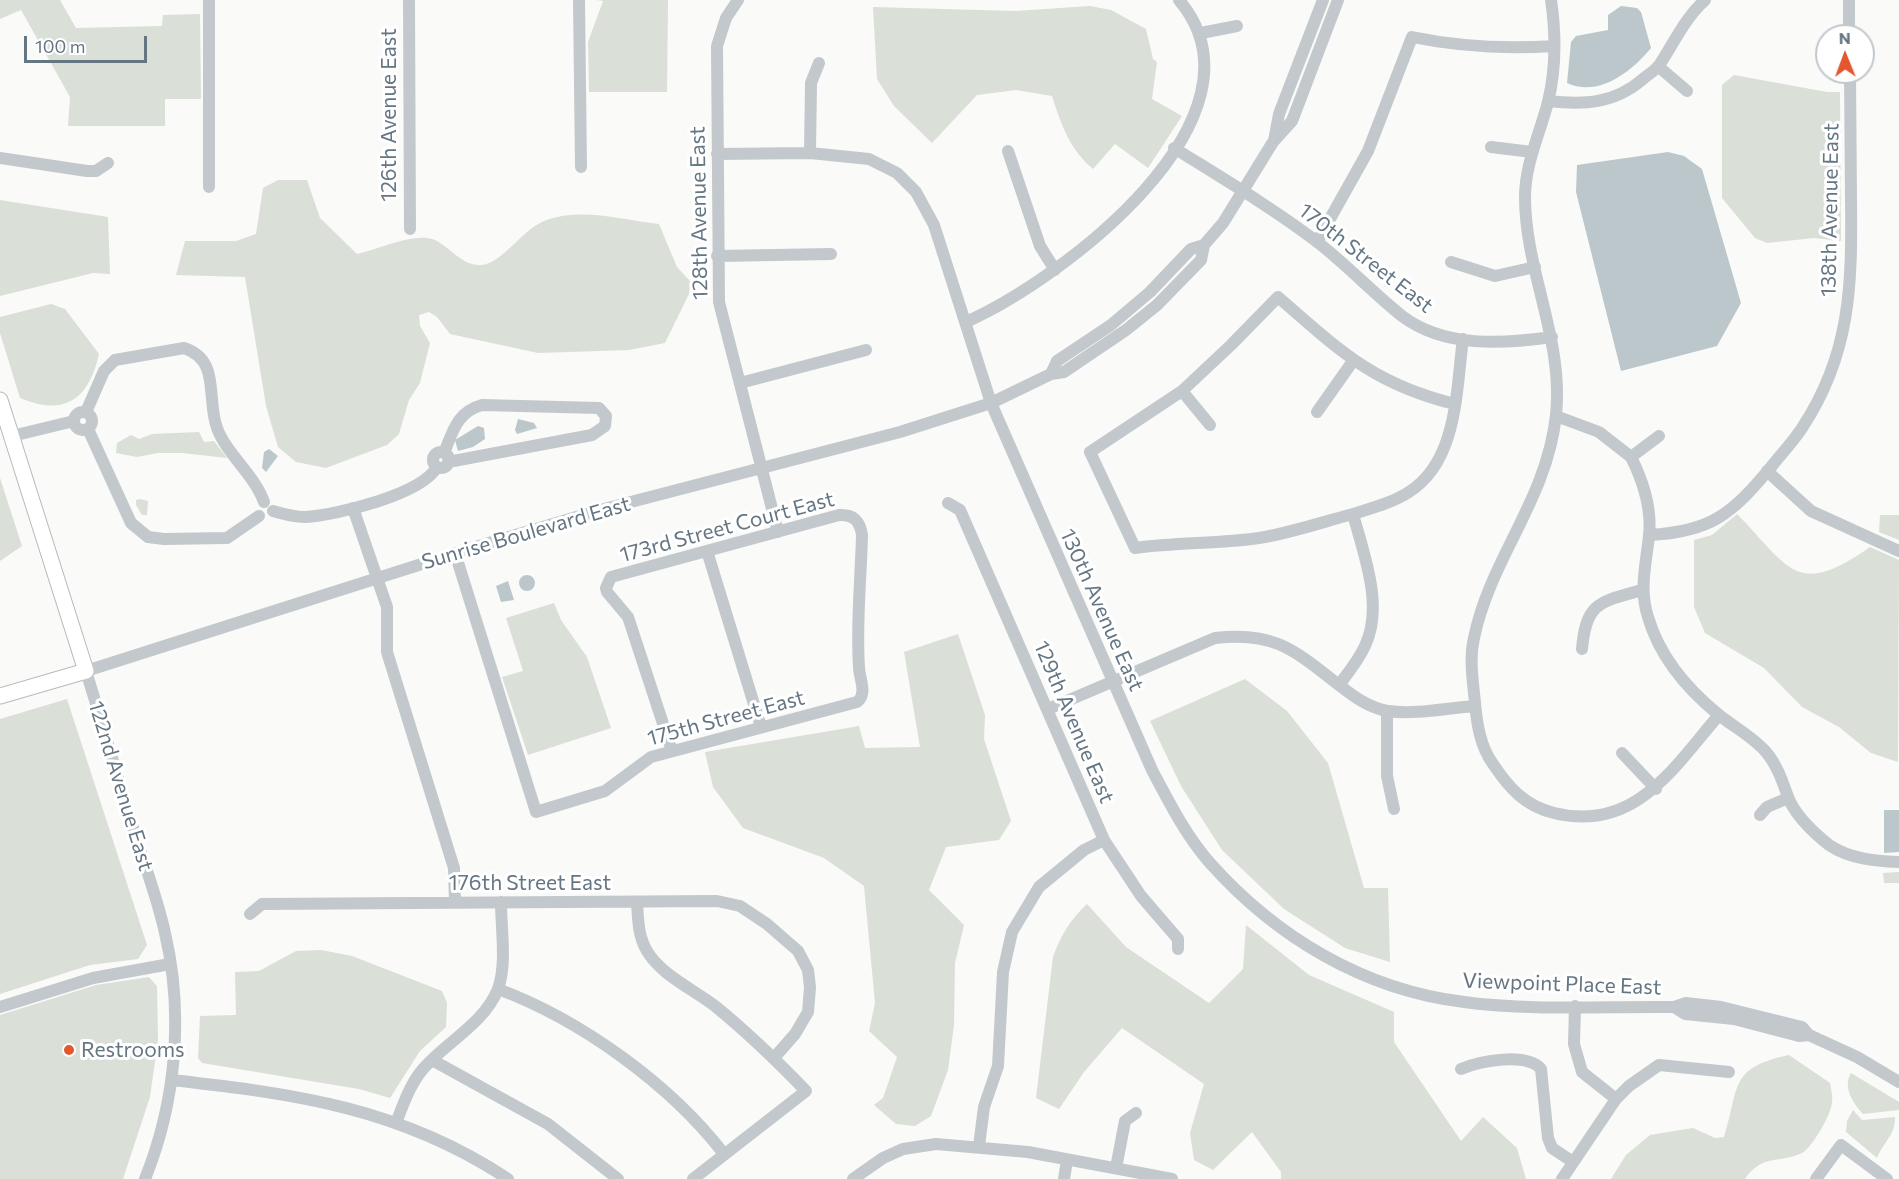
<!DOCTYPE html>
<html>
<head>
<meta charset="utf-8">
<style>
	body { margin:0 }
	#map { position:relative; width:1899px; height:1179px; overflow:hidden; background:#fafaf8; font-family:Commissioner,sans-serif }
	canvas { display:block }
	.north { position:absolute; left:1815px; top:24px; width:60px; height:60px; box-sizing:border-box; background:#fff; border:2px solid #c1c8cd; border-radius:50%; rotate:359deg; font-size:16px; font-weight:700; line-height:24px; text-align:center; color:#657683 }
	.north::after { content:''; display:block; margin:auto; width:21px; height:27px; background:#e4572e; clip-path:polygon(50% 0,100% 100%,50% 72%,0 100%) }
	.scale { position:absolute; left:24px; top:36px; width:123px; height:27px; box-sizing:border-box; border:3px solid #657683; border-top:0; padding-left:8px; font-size:18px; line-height:21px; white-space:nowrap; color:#657683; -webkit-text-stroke:4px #fff; paint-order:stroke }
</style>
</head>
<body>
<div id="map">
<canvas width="1899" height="1179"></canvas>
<div class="north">N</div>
<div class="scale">100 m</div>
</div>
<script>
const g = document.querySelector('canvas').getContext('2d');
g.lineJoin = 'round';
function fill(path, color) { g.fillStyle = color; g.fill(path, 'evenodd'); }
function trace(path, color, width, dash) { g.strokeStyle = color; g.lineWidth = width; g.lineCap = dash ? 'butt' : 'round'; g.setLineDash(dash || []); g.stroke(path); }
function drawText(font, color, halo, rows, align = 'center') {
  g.font = font + ' Commissioner,sans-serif'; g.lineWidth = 6; g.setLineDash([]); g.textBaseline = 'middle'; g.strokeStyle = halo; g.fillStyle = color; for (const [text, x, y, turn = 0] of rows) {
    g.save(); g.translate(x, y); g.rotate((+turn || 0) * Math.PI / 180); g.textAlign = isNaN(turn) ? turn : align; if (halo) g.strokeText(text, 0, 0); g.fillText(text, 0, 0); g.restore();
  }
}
fill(new Path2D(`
	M0 0H60L76 28 162 26 163 15 200 14 201 99H165V126H68L70 97 21 10 0 19Z
	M596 0H668L667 92H589L588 42 603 1Z
	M1090 6 1111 10 1146 29 1153 59 1157 62 1152 99 1182 116 1148 168 1115 144 1093 169C1070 150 1061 124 1052 96L1016 90 977 95 932 143 894 106 877 79 873 7 1015 11Z
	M1734 75 1827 92H1840L1841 241 1814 238 1767 243 1755 238 1722 198V85Z
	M278 180H307L320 218 357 254C377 250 412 233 432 239 448 244 461 266 480 265 501 265 520 232 542 222 577 206 621 220 659 224L677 267 690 281 689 294 665 343 629 350 538 353 450 334 437 317 429 312 419 315 420 326 430 343 420 383 409 400 399 434 387 445 326 468 296 462 278 447 266 406 245 277 176 275 185 241H236L256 234 263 188Z
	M0 200 108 217 110 274 93 273 0 296Z
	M51 304 65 309 99 354C89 399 65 417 20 398L0 333V317Z
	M199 432 204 442 214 441 227 458 182 453H158L137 457 116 453 117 443 131 435 139 439 152 434Z
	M0 478 22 546 0 561Z
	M140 499 148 501 147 515H142L136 505V500Z
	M1737 514C1790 568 1796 599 1870 547L1899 560 1898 762 1871 753 1839 727 1802 707 1764 668 1705 633 1694 607V540L1712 535Z
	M1880 515H1899V540L1879 532Z
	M554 603 561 620 587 657 611 728 528 755 502 677 523 671 506 618Z
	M958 634 985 715 984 739 1011 821 999 840 946 847 929 890 964 925 955 963 954 1025 948 1070 931 1116 915 1126 896 1124 874 1105 883 1098 897 1057 869 1031 875 1003 864 886 824 858 743 828 713 787 705 752 859 726 865 748 920 747 904 652Z
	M1245 679 1287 711 1328 763 1364 888H1388L1390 962 1345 948 1284 909 1222 850 1181 786 1150 721Z
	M67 699 147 945 138 959 90 965 0 994V719Z
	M1899 872V883H1884L1883 873Z
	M1087 904 1126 947 1209 1003 1243 969 1246 925 1309 975 1394 1012V1042L1461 1141 1483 1117 1517 1148 1526 1179H1281V1172L1252 1132 1213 1170 1194 1160 1190 1133 1204 1084 1122 1028 1084 1072 1059 1109 1036 1098 1053 957C1061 935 1070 920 1087 904Z
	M321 950 352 956 442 991 447 1003 446 1027 420 1051 390 1098 359 1089 202 1063 198 1058 200 1016 236 1015 235 972 259 971 296 951Z
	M149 977 157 986 158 1040 150 1097 123 1179H0V1015L96 985Z
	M1789 1055 1830 1083C1831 1089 1833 1096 1832 1102 1832 1113 1812 1148 1802 1153 1779 1164 1763 1153 1745 1179H1611L1626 1155 1650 1135 1693 1128 1715 1138 1724 1137C1740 1087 1728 1068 1789 1055Z
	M1851 1073 1899 1102V1110L1863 1114C1854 1104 1842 1088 1851 1073Z
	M1853 1110 1862 1120 1895 1117C1896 1134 1883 1143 1877 1158L1846 1132 1847 1121Z`), '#dadfd7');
fill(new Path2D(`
	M1621 6 1637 8 1641 12 1651 48C1632 71 1599 98 1567 83L1571 42 1576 36 1608 30V15Z
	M1668 152 1684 156 1702 169 1741 303 1717 346 1621 371 1576 192 1577 165Z
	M518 419 534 423 537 428 517 434 515 430Z
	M478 426 484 428 485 439 473 447 458 451 455 440Z
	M269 449 278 456 266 472 262 468 264 452Z
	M519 583a8 8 0 1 1 16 0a8 8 0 1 1-16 0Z
	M508 581 514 600 501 602 496 586Z
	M1884 810H1899V852L1884 853Z`), '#bbc7cb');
const major = new Path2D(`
	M0 400 86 671 0 696`);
trace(major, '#b5babe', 17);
trace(new Path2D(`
	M409 0 410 229
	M579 0 581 167
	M738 0 726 18 717 46 719 302 778 532
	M1551 0C1556 34 1556 69 1548 102 1540 133 1525 164 1525 197 1525 271 1564 340 1556 415 1547 500 1490 559 1474 638 1469 659 1473 681 1475 703 1477 724 1480 746 1493 764 1509 788 1525 806 1554 813 1635 833 1674 767 1719 715
	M1849 0V36
	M1201 33 1237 26
	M1659 67 1687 91
	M1548 101C1584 105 1614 104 1643 79 1649 74 1656 70 1660 64 1675 41 1685 18 1705 0
	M1274 141 1279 114 1323 0
	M1491 147 1532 152
	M1174 148C1222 178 1271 207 1316 241 1346 264 1372 292 1402 316 1444 348 1503 344 1552 337
	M1008 151 1040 246 1055 270
	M810 153 811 83 819 63
	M717 154 810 153 869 159 897 173 916 192 934 225 991 403 1152 770C1169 802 1186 836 1210 863 1276 937 1364 990 1464 1002 1530 1011 1606 1006 1674 1007L1686 1003 1721 1007 1802 1027 1809 1035 1857 1057 1899 1082
	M0 158 87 171H96L108 163
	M209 187V0
	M1317 242 1368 151 1412 37C1460 47 1505 49 1554 46
	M717 256 831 254
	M1451 262 1495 276 1535 267
	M966 322C1061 280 1278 117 1179 0
	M1051 374 1057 361 1111 325 1150 292 1191 249 1204 245 1223 223 1273 142 1292 121 1338 0
	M740 383 866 350
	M1182 391 1210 425
	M74 421a9 9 0 1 1 18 0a9 9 0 1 1-18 0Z
	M86 412 104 371 115 360 184 348C221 360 206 398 217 428 227 455 254 474 264 502
	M1317 412 1353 361
	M1556 416 1599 432 1631 457 1659 436
	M88 429 131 523 148 537 164 539 227 538 259 516
	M12 436 74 421
	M433 460a8 8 0 1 1 16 0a8 8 0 1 1-16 0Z
	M444 453C453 431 457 412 482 405L599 408 606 416 605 426 592 435 448 462
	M1631 457C1643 481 1652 509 1649 536 1646 564 1639 589 1648 617 1660 658 1687 689 1719 715 1734 727 1753 737 1766 752 1777 765 1782 780 1788 797 1795 815 1814 833 1829 845 1850 859 1875 861 1899 862
	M1767 471 1811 511 1899 551
	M948 503 960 510 1104 840 1141 896 1178 939V949
	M353 508 387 607V652L454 868 455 902
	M273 511C283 514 295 517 305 517 336 515 421 495 437 467
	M1353 514C1322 522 1291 533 1259 538 1218 544 1177 542 1135 548L1090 452 1182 391 1231 345 1278 297C1339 350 1373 384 1455 404
	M1649 535C1711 532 1732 514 1771 467 1781 454 1793 442 1802 428 1851 354 1852 284 1851 200 1851 157 1850 115 1850 72
	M707 551 761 727
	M455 553 536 812 605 791 651 757 857 702C868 694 859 678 859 667 856 623 861 578 862 535 860 521 853 514 839 515L611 577 606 588 607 592 628 617 672 751
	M1582 649C1586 602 1600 602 1642 590
	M1339 685C1348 673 1358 661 1365 646 1384 606 1364 555 1353 514 1372 508 1392 503 1409 492 1458 461 1456 390 1463 339
	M1048 709 1215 638C1274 631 1294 650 1339 685 1353 696 1369 708 1388 711 1415 715 1447 708 1475 706
	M1387 711V776L1394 809
	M1622 753 1656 789
	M1760 815 1767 807 1788 798
	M637 902C638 919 638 936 647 951 661 975 693 989 715 1006 747 1032 777 1061 806 1091L693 1179
	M250 914 262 904 717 901 740 906 767 924 798 951 808 970 810 987 808 1012 795 1034 774 1058
	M498 989C581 1020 670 1084 724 1154
	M1575 1006 1574 1044 1582 1072 1616 1099
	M0 1007 93 978 170 964
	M1674 1007 1685 1014 1734 1019 1799 1036 1809 1035
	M432 1060 548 1124 618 1179
	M1461 1069C1480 1061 1526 1052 1541 1069L1548 1138 1552 1148 1573 1162
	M172 1080C296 1094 401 1108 508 1179
	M396 1123C403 1105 410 1084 423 1069 446 1042 484 1024 498 989 507 964 501 929 501 902
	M979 1146 984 1107 998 1066 1003 972 1012 932 1039 887 1084 850 1104 840
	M1116 1168 1125 1121 1136 1113
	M145 1179C176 1102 184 1014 165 933 157 897 144 863 133 828 117 775 102 723 86 671L472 548 600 510 900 432 991 403 1051 374 1064 372 1126 330 1157 305 1201 260 1204 245
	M853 1179 883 1158 903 1149 936 1144 1028 1152 1172 1179
	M1064 1179 1067 1160
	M1562 1179 1616 1099 1629 1086 1659 1065 1729 1072
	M1816 1179 1841 1145 1887 1179`), '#c3c8cc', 12);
trace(major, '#fff', 15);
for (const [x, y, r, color] of [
	[69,1050,6,"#e4572e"]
]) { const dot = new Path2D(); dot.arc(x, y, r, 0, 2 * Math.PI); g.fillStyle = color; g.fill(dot); trace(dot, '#fff', 2); }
drawText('21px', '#657683', '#fff', [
	["126th Avenue East",389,115,-90],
	["138th Avenue East",1830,210,-89],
	["128th Avenue East",699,213,-91],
	["170th Street East",1366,258,38],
	["173rd Street Court East",727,527,-15],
	["Sunrise Boulevard East",526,533,-16],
	["130th Avenue East",1102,610,66],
	["175th Street East",726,718,-15],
	["129th Avenue East",1074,722,67],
	["122nd Avenue East",121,786,73],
	["176th Street East",530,883],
	["Viewpoint Place East",1562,984,2]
]);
drawText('21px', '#657683', '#fff', [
	["Restrooms",81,1050]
], 'left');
</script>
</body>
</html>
